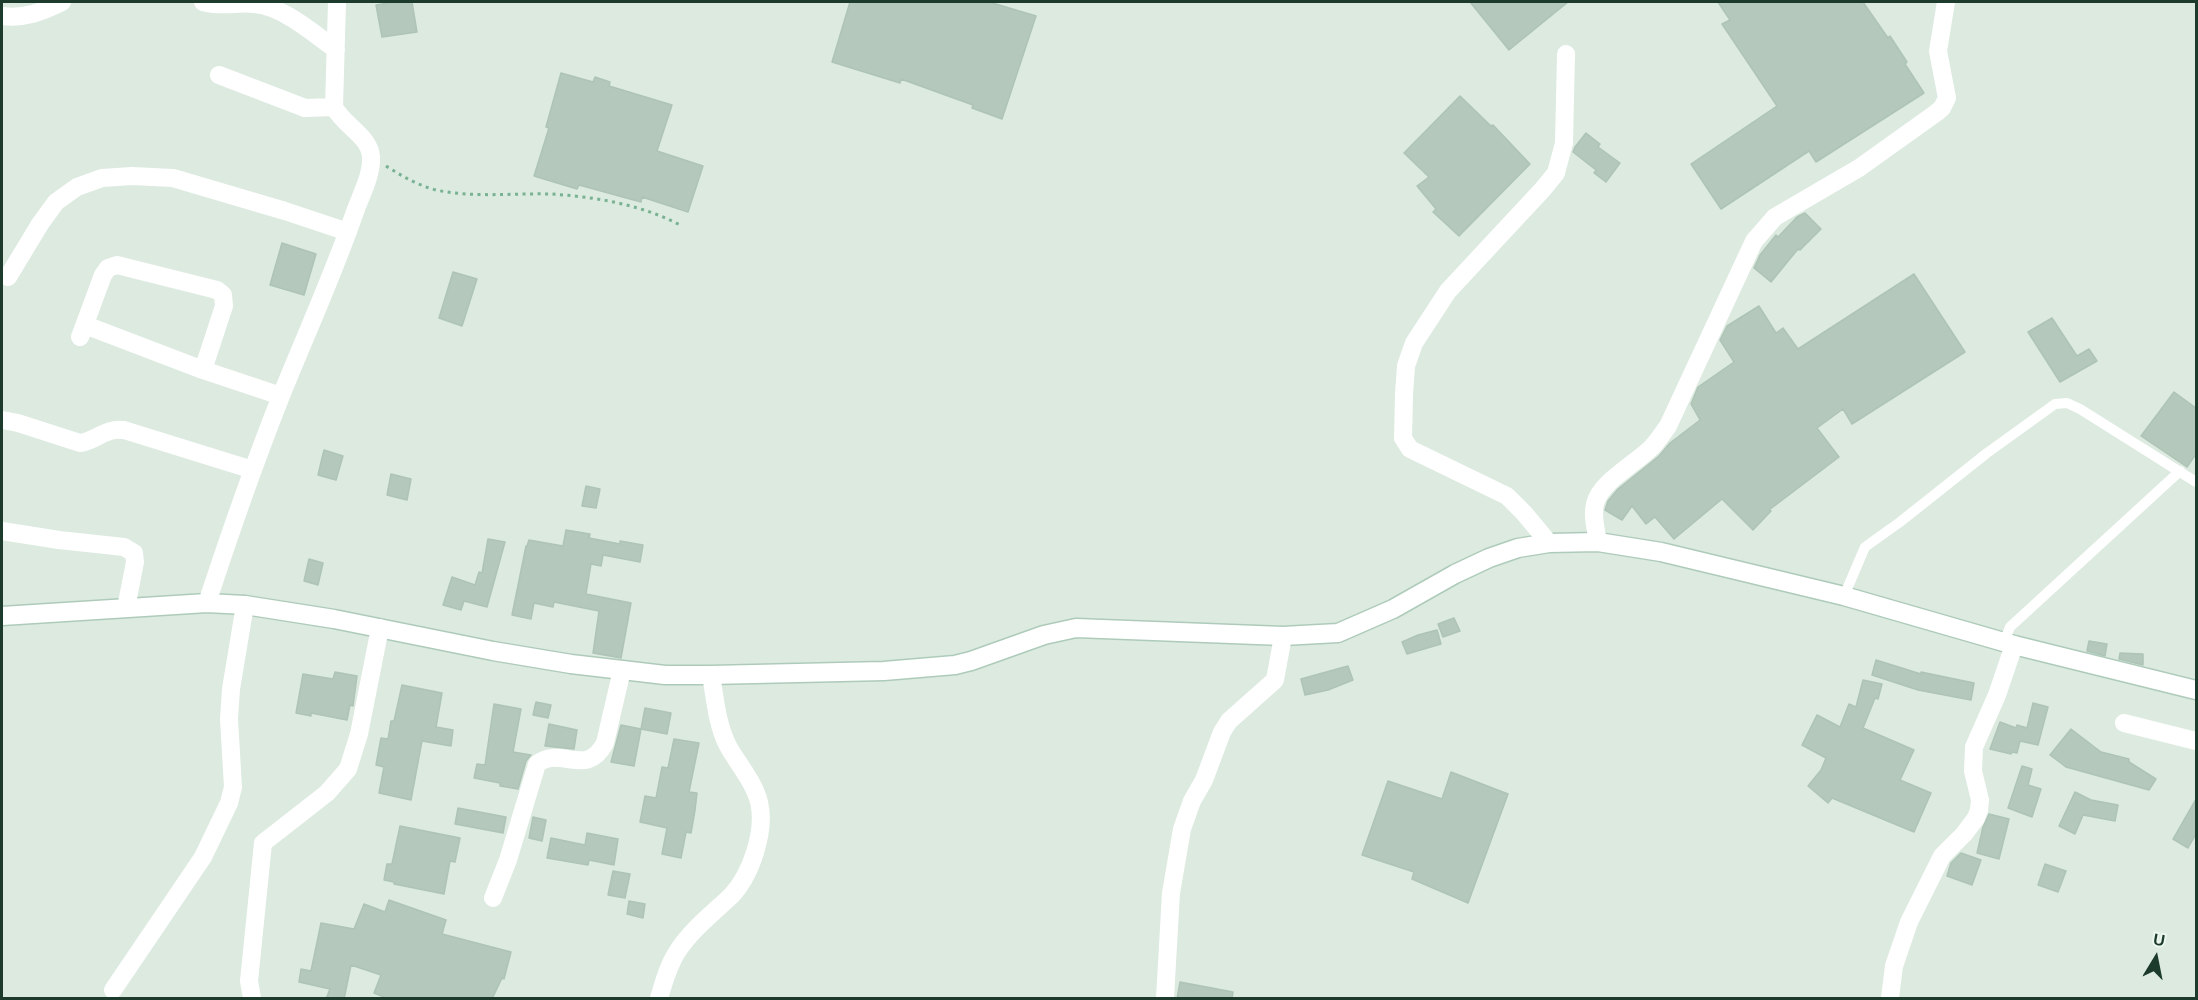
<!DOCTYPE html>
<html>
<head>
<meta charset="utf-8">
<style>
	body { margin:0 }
	#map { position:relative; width:2198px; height:1000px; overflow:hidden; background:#dceae0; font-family:Helvetica,sans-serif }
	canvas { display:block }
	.frame { position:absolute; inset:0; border:3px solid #1c3b2c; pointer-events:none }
	.north { position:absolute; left:2126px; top:928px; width:60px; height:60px; -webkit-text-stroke:4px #ecf7ef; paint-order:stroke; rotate:10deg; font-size:16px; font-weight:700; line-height:24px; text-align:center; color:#1c3b2c }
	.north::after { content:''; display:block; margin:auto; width:21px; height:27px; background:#1c3b2c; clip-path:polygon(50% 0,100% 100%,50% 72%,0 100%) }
</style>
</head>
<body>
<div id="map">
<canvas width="2198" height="1000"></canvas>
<div class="frame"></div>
<div class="north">U</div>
</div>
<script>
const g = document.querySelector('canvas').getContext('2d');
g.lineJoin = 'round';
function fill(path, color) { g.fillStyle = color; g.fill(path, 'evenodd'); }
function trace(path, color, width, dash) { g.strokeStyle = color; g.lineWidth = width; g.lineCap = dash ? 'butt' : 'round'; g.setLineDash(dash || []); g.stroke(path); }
const building = new Path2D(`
	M395 2H412L417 32 382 37 376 5Z
	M850 2H989L1036 16 1002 119 972 108 973 105 901 79 900 83 832 62Z
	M1470 2H1568L1509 50Z
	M1718 2H1863L1888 38 1890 36 1907 62 1905 64 1924 93 1816 162 1809 151 1721 209 1691 164 1777 106 1722 24 1730 20Z
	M561 73 593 82 595 77 610 82 609 86 672 105 657 151 703 166 688 212 642 197 641 202 579 185 577 189 534 176 549 128 546 127Z
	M1460 96 1491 126 1493 125 1530 164 1459 236 1433 212 1436 209 1417 186 1429 177 1404 153Z
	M1586 133 1600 144 1598 147 1620 163 1606 182 1594 173 1596 170 1573 152 1575 147Z
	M1805 213 1821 229 1800 250 1798 249 1771 282 1754 268 1760 255 1776 235 1778 237 1797 217Z
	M282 243 316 254 304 295 270 285Z
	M453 272 477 279 462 326 439 318Z
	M1914 274 1965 352 1852 424 1843 409 1817 428 1839 457 1769 510 1771 511 1753 530 1722 499 1674 539 1655 517 1646 524 1632 506 1622 520 1605 510 1608 501 1618 489 1659 456 1670 443 1700 420 1691 404 1698 387 1734 362 1720 340 1727 326 1759 306 1776 333 1783 328 1798 349Z
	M2052 318 2077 356 2089 349 2097 361 2060 382 2028 332Z
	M2174 392 2196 408V454L2187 467 2141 436Z
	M324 450 343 456 336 480 318 475Z
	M391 474 411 479 407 500 387 495Z
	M586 486 600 489 596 508 582 506Z
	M566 530 590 534 589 538 620 544V541L643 545 640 562 603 555 601 566 591 564 586 594 631 603 621 658 593 653 599 611 554 602 553 607 534 603 531 619 512 615 526 546H527L529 540 563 546Z
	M488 539 505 542 487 607 464 601 461 610 443 605 452 577 475 585 479 572 482 573Z
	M309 559 323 563 318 585 304 581Z
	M1454 618 1460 631 1443 637 1438 624Z
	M1437 630 1441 644 1407 654 1402 642 1418 635Z
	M2089 641 2107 644 2105 656 2087 651Z
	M2120 653 2143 654V665L2119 659Z
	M1876 660 1921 674V672L1974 683 1971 700 1918 690 1872 675Z
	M1348 666 1353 680 1328 690 1305 695 1301 679Z
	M335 672 357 676 353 706 350 705 347 720 311 713V716L296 713 303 674 333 679Z
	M1863 680 1882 684 1878 699 1875 698 1863 728 1914 750 1900 780 1931 793 1914 832 1832 798 1828 803 1808 786 1821 770 1826 758 1802 745 1817 715 1840 727 1849 704 1856 707Z
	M402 685 442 693 436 727 453 730 451 746 422 741 411 800 379 793 384 767 376 765 381 738 388 739 391 721H394Z
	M536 702 551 705 548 718 533 715Z
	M2033 703 2048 707 2038 745 2020 741 2017 753 2012 752 2011 754 1990 749 2000 722 2016 728 2017 725 2027 728Z
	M494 704 521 709 513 752 531 755 526 761 518 789 500 786V783L474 778 477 764 485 765Z
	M645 708 671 713 667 734 641 729Z
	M549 724 577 730 574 749 545 746Z
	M621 725 641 729 634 766 611 762Z
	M2071 729 2101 752 2129 759V762L2156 779 2149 790 2066 767 2050 755Z
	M674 739 699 743 689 792 697 793 695 810 691 833 686 832 681 858 662 854 667 828 640 822 645 796 656 798 662 767 668 768Z
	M2022 766 2032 769 2028 785 2041 789 2032 817 2008 808Z
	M1451 772 1508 794 1468 903 1412 879 1414 872 1362 855 1388 781 1442 799Z
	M2075 792 2091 800 2118 805 2115 821 2083 815 2075 834 2059 826Z
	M2196 799V834L2188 848 2173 839Z
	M458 808 506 817 503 833 455 824Z
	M1989 814 2009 819 1999 859 1977 853 1983 827Z
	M533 817 546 820 542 841 529 838Z
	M400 826 460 838 455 862 450 861 444 894 394 884V882L384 880 387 864H392Z
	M587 833 618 839 614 865 589 860 588 865 547 858 551 838 585 845Z
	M1961 853 1981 860 1972 885 1947 876 1951 863Z
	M2045 864 2066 871 2058 892 2038 885Z
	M613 871 630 874 625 898 608 895Z
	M389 900 446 920 442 934 511 952 504 979 502 978 492 999H389L374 993 381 975 351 965 344 999H326L330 989 299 982 301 969 311 971 321 923 354 929 364 904 385 912Z
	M629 901 645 904 643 918 627 914Z
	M1180 982 1233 992 1232 999H1177Z`);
fill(building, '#b4c8bb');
trace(building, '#aec4b6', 1.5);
const secondary = new Path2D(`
	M2 616 207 603 245 605 334 619 493 651 571 664 665 675H711L884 671 955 665 971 661 1044 635 1076 628 1283 636 1338 633 1393 609 1455 574 1489 558 1518 548 1549 543 1598 542 1661 552 1844 596 2014 645 2196 690`);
trace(secondary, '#aecbba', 21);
trace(new Path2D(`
	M386 166C402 176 417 185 436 190 473 198 513 193 551 194 595 197 640 204 680 225`), '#78b292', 3, [3, 4.5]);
trace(new Path2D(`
	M1844 596 1865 547 1900 522 1987 453 2055 404 2067 403 2080 409 2196 482
	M2004 642 2010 627 2180 471`), '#fff', 10);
trace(new Path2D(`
	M203 2C220 7 238 2 255 4 282 6 315 34 336 50
	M2 16C24 19 42 12 62 2
	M219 75 305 108 334 107
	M8 277 40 224 56 202 77 187 102 178 132 176 173 178 285 211 348 232
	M85 325 203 370 281 396
	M80 337 103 275 108 268 117 265 217 290 223 295 224 306 203 370
	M2 420 18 423 80 443C98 440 104 428 124 430L253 470
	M2 531 59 540 124 547 134 553 135 562 126 608
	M1598 542C1596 529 1592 517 1595 504 1600 482 1635 464 1651 448 1657 442 1662 434 1668 426L1754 241 1775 217 1859 168 1936 113 1942 108 1947 98 1938 51 1946 2
	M1549 543 1524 513 1507 496 1410 449 1403 438 1404 394 1406 366 1414 343 1448 291 1543 189 1556 173 1564 143 1566 54
	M207 603C230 533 254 464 281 396 306 334 334 273 356 209 362 193 372 174 371 157 370 136 343 125 334 107L337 2
	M2124 723 2196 741
	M493 898 508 860 537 764C561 745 586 779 605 743L622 670
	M113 990 203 857 229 803 233 787 229 719 231 689 245 605
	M252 998 249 981 263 843 327 793 348 769 359 734 380 628
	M659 998C664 982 668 966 677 952 691 930 712 914 731 896 751 875 766 831 759 802 754 782 738 764 728 746 717 725 715 698 711 675
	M1165 998 1171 893 1182 829 1192 801 1204 780 1222 732 1229 721 1275 680 1283 636
	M1890 998 1894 966 1909 922 1942 856 1964 834 1976 818 1979 810 1980 800 1973 771 1974 747 1997 695 2014 645`), '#fff', 18);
trace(secondary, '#fff', 18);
</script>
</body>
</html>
